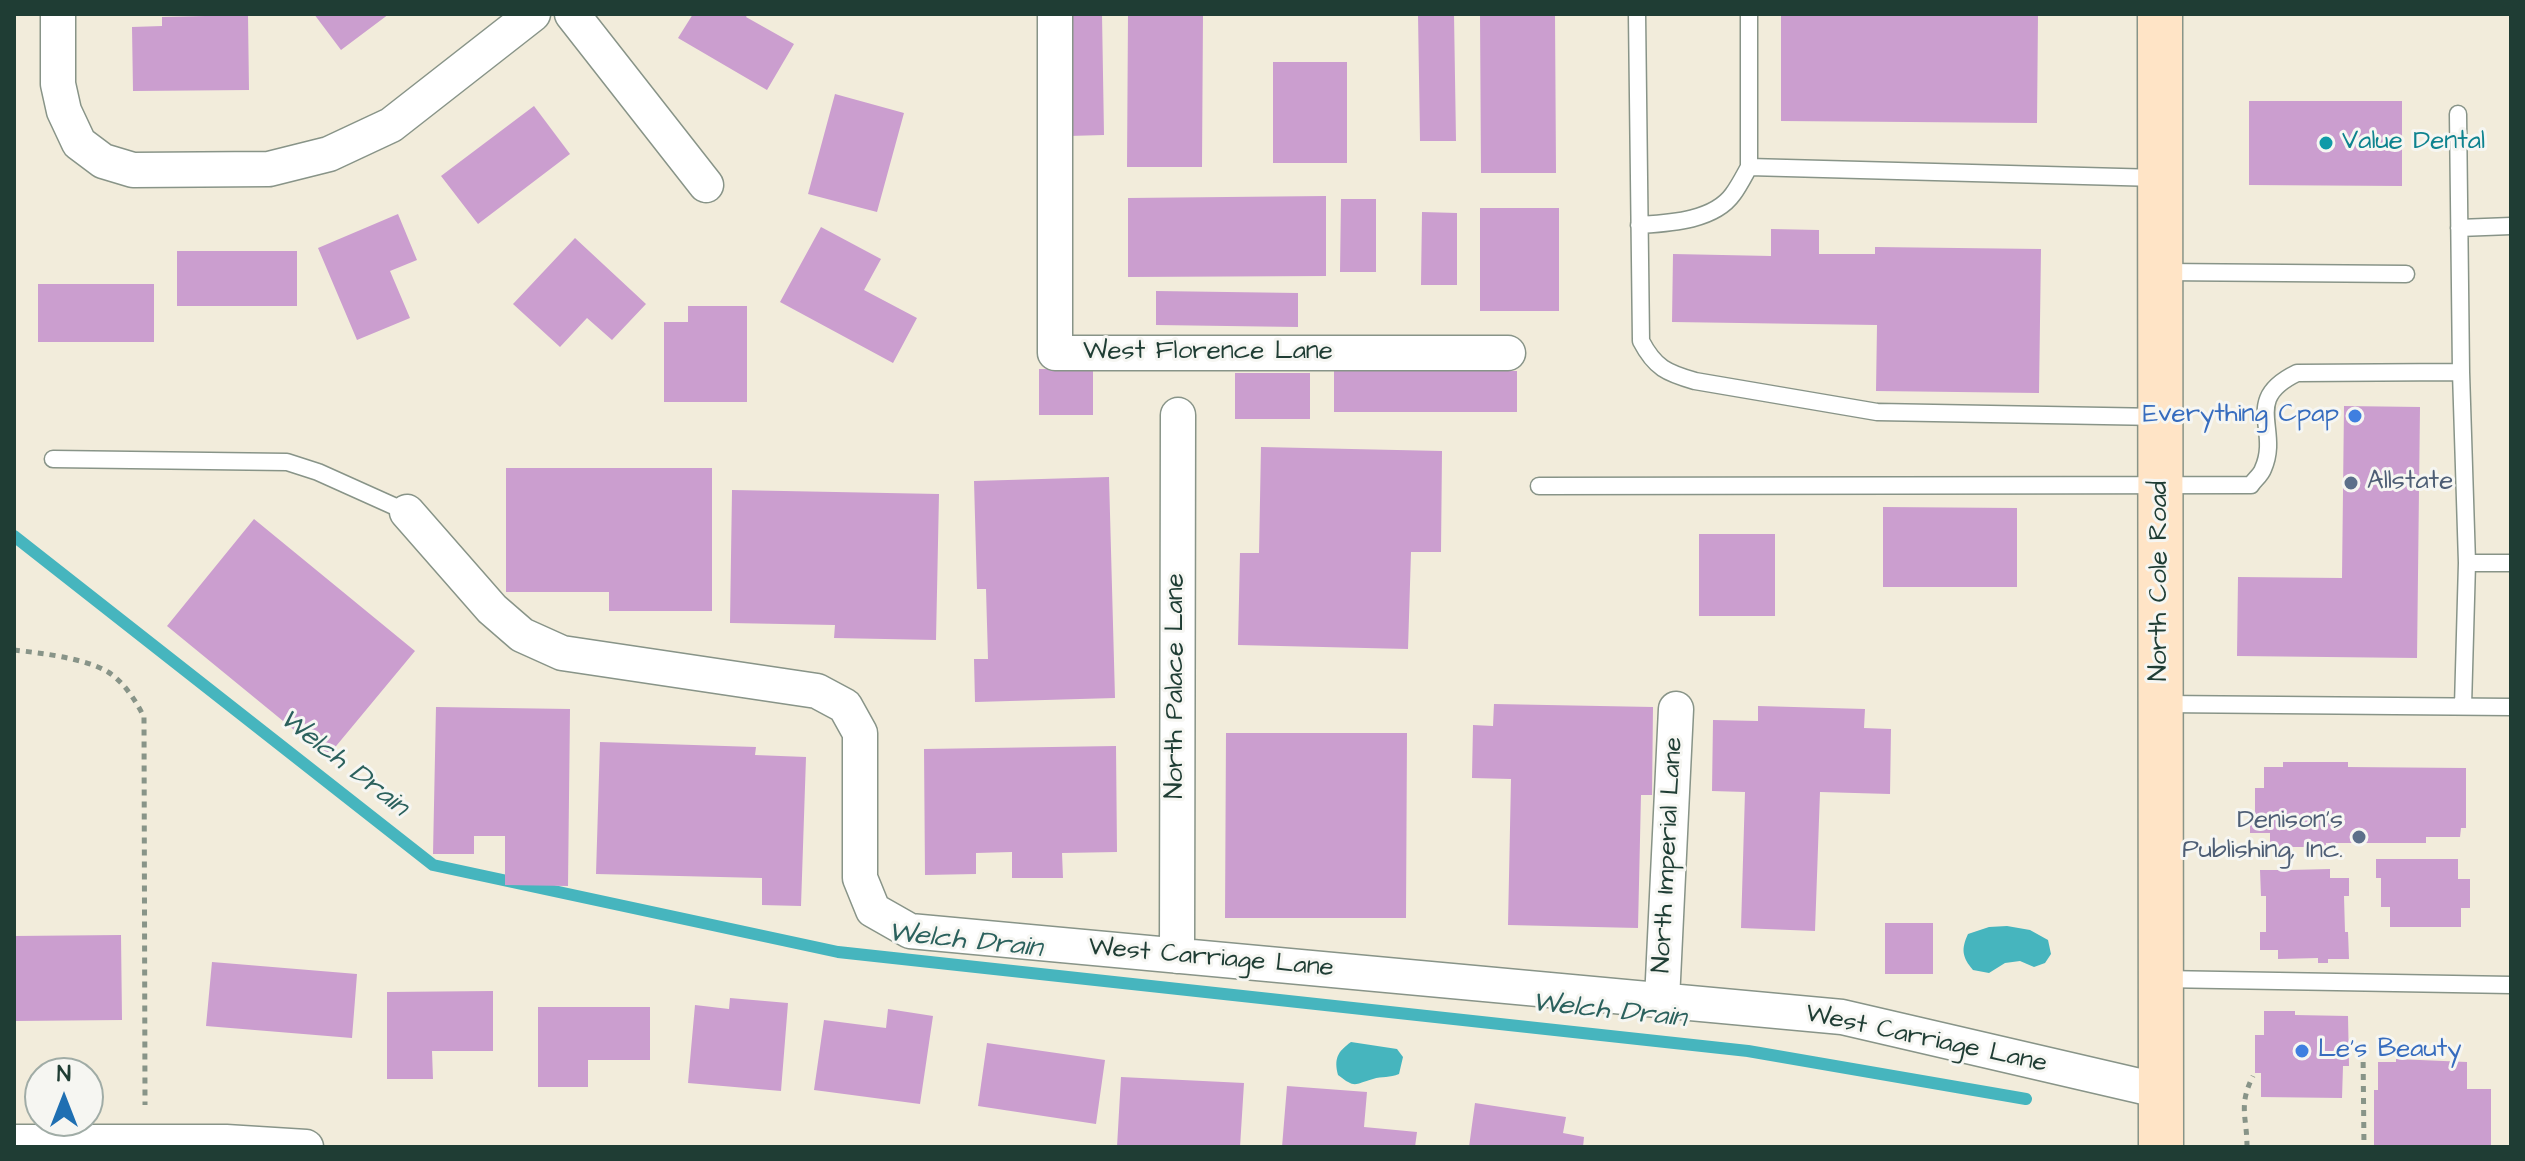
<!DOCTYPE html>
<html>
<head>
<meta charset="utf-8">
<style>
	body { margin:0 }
	#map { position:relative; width:2525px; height:1161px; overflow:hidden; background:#f2ecdb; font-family:"Architects Daughter",sans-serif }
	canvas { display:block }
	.frame { position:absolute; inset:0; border:16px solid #1f3d34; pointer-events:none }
	.north { position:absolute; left:24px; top:1057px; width:80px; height:80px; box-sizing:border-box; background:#f6f6f2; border:2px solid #a0aca6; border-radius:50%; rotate:0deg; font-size:22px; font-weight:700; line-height:32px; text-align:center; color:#1f3d34 }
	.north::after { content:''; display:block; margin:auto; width:28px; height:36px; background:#1f6fb2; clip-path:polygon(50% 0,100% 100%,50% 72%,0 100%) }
</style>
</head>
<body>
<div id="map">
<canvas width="2525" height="1161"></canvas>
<div class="frame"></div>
<div class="north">N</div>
</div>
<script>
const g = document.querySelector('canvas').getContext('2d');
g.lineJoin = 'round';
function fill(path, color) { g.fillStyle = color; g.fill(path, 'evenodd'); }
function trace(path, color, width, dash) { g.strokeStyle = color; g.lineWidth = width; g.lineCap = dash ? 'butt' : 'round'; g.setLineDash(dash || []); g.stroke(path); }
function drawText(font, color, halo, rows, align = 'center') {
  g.font = font + ' "Architects Daughter",sans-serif'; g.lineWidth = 6; g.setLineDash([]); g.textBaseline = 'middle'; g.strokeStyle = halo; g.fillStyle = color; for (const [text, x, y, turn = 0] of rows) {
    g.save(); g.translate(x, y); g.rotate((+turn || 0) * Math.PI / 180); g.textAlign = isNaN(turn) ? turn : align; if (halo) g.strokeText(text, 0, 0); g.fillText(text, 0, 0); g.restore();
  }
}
fill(new Path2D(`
	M2007 926 2030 930 2048 940 2051 954 2045 963 2034 967 2020 961 2005 963 1989 973 1973 970C1962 957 1961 949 1968 934L1989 927Z
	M1351 1042 1397 1049 1403 1057 1399 1074C1390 1078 1382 1076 1373 1079 1354 1084 1356 1089 1338 1075 1334 1059 1337 1052 1351 1042Z`), '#46b5be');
trace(new Path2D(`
	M14 536 433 865 838 952 1748 1051 2026 1099`), '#46b5be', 12);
fill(new Path2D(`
	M314 14H389L341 50Z
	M693 14H748L746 17 794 44 767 90 678 38Z
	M1066 14H1102L1104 135 1068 136Z
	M1128 14H1203L1202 167H1127Z
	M1418 14H1454L1456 141H1420Z
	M1480 14H1555L1556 173H1481Z
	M1781 14H2038L2037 123 1781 121Z
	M248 15 249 90 133 91 132 27 162 26V17Z
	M1273 62H1347V163H1273Z
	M835 94 904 113 877 212 808 194Z
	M2249 101H2402V186L2249 185Z
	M534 106 570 154 478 224 441 176Z
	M1326 196V276L1128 277V198Z
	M1341 199H1376V272H1340Z
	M1480 208H1559V311H1480Z
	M1422 212 1457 213V285H1421Z
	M398 214 417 260 390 271 410 318 357 340 318 248Z
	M821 227 881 259 864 290 917 318 893 363 780 302Z
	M1771 229 1819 230V254H1875V247L2041 249 2039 393 1876 391 1877 325 1672 322 1673 254 1771 256Z
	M575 238 646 304 612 340 587 318 560 347 513 304Z
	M177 251H297V306H177Z
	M38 284H154V342H38Z
	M1156 291 1298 293V327L1156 325Z
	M688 306H747V402H664V322H688Z
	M1039 369H1093V415H1039Z
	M1334 371H1517V412H1334Z
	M1235 373H1310V419H1235Z
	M2344 406 2420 407 2417 658 2237 656 2238 577 2342 578Z
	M1261 447 1442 451 1441 552H1411L1408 649 1238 645 1240 553H1259Z
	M506 468H712V611H609V592H506Z
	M1109 477 1115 698 975 702 974 659H988L986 589H977L974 481Z
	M732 490 939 494 936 640 834 638 835 625 730 623Z
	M1883 507 2017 508V587H1883Z
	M254 519 415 651 327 757 167 626Z
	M1699 534H1775V616H1699Z
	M1494 704 1653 707 1652 795H1641L1638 928 1508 925 1511 779 1472 778 1473 725 1493 726Z
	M1758 706 1865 709 1864 728 1891 729 1890 794 1820 792 1815 931 1741 928 1745 792 1712 791 1713 720 1758 721Z
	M436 707 570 709 568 886 505 885V836H474V854H433Z
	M1226 733H1407L1406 918H1225Z
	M600 742 756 747 755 755 806 757 801 906 762 905V878L596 874Z
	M1116 746 1117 852 1062 853 1063 878H1012V852L976 853V874L925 875 924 749Z
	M2283 762H2348V767L2466 768V828H2461L2460 837H2426V843H2326V847H2270V833H2250V824L2255 825V788H2264V767H2283Z
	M2376 859H2458V879H2470V908H2461V927H2390V907H2381V878H2376Z
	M2282 866H2290V870L2330 869V878H2349V896H2344L2345 932H2348L2349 959H2328V963H2318V958L2278 959V950H2260V932H2266V896H2261L2260 870H2282Z
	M1885 923H1933V974H1885Z
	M121 935 122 1020 14 1021V936Z
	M212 962 357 974 352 1038 206 1026Z
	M493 991V1051H432L433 1079H387V992Z
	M730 998 788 1003 781 1091 688 1083 695 1005 729 1009Z
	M538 1007H650V1060H588V1087H538Z
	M888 1009 933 1016 920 1104 814 1090 824 1020 886 1028Z
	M2264 1011H2295V1015L2348 1016 2349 1066H2343L2342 1098 2261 1097V1073H2255V1035H2264Z
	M987 1043 1105 1060 1096 1124 978 1106Z
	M2396 1059 2467 1062V1089H2491V1147H2374V1090H2378V1062H2396Z
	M1121 1077 1244 1083 1240 1147H1117Z
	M1287 1086 1367 1092 1364 1127 1417 1132 1415 1147H1282Z
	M1475 1103 1566 1117 1563 1133 1584 1137 1583 1147H1469Z`), '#cb9ecf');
const lane = new Path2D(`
	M1637 14 1641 341C1655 368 1667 373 1695 381L1877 412 2160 417
	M1749 14V167L2158 178
	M2458 114 2461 372
	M1639 225C1669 223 1714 221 1733 194 1739 186 1744 176 1749 167
	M2459 228 2511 226
	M2162 272 2406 274
	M53 459 287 462 318 472 407 512
	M1539 486 2251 485C2254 480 2261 475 2263 469 2281 429 2241 400 2297 373L2461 372 2467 563 2463 706
	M2467 563H2511
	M2163 704 2511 707
	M2162 979 2511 985`);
const street = new Path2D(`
	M58 14V84L64 111 79 143 103 161 133 170 269 169 329 154 391 125 533 14
	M572 14 706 185
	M1055 14V353H1508
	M407 512 492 609 522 635 562 653 817 691 845 706 860 733V878L873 910 910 931 1842 1017 2161 1091
	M1177 956 1178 415
	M1662 1000 1676 709
	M14 1142H226L306 1147`);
const secondary = new Path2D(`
	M2160 14 2161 1147`);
trace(lane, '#889488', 19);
trace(street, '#889488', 37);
trace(secondary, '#889488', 47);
trace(new Path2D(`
	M14 650C40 653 85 658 108 672 124 682 136 701 144 717L145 1105
	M2363 1050 2364 1147
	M2247 1147C2247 1116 2238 1106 2253 1076`), '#889488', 5, [6, 6]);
trace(lane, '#fff', 16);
trace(street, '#fff', 34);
trace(secondary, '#ffe4c6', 44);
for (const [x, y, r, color] of [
	[2326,143,8,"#0f9aa8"],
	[2355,416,8,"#3f7fe0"],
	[2351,483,8,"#5c6f8a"],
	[2359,837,8,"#5c6f8a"],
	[2302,1051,8,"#3f7fe0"]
]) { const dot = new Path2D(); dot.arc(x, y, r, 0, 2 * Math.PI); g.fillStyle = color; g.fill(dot); trace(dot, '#f6f6f2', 3); }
drawText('26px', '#0d838f', '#f6f6f2', [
	["Value Dental",2342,143]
], 'left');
drawText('26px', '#1f3d34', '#f6f6f2', [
	["West Florence Lane",1208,353],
	["North Cole Road",2161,581,-90],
	["North Palace Lane",1177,686,-90],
	["North Imperial Lane",1669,855,-87],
	["West Carriage Lane",1211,959,5],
	["West Carriage Lane",1926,1040,12]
]);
drawText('26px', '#366cbe', '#f6f6f2', [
	["Everything Cpap",2339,416],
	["Le's Beauty",2318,1051,"left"]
], 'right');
drawText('26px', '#4e5e75', '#f6f6f2', [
	["Allstate",2367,483],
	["Denison's",2343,822,"right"],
	["Publishing, Inc.",2343,852,"right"]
], 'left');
drawText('italic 28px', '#2b615d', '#f6f6f2', [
	["Welch Drain",343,764,38],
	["Welch Drain",965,942,6],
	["Welch Drain",1609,1012,6]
]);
</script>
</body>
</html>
